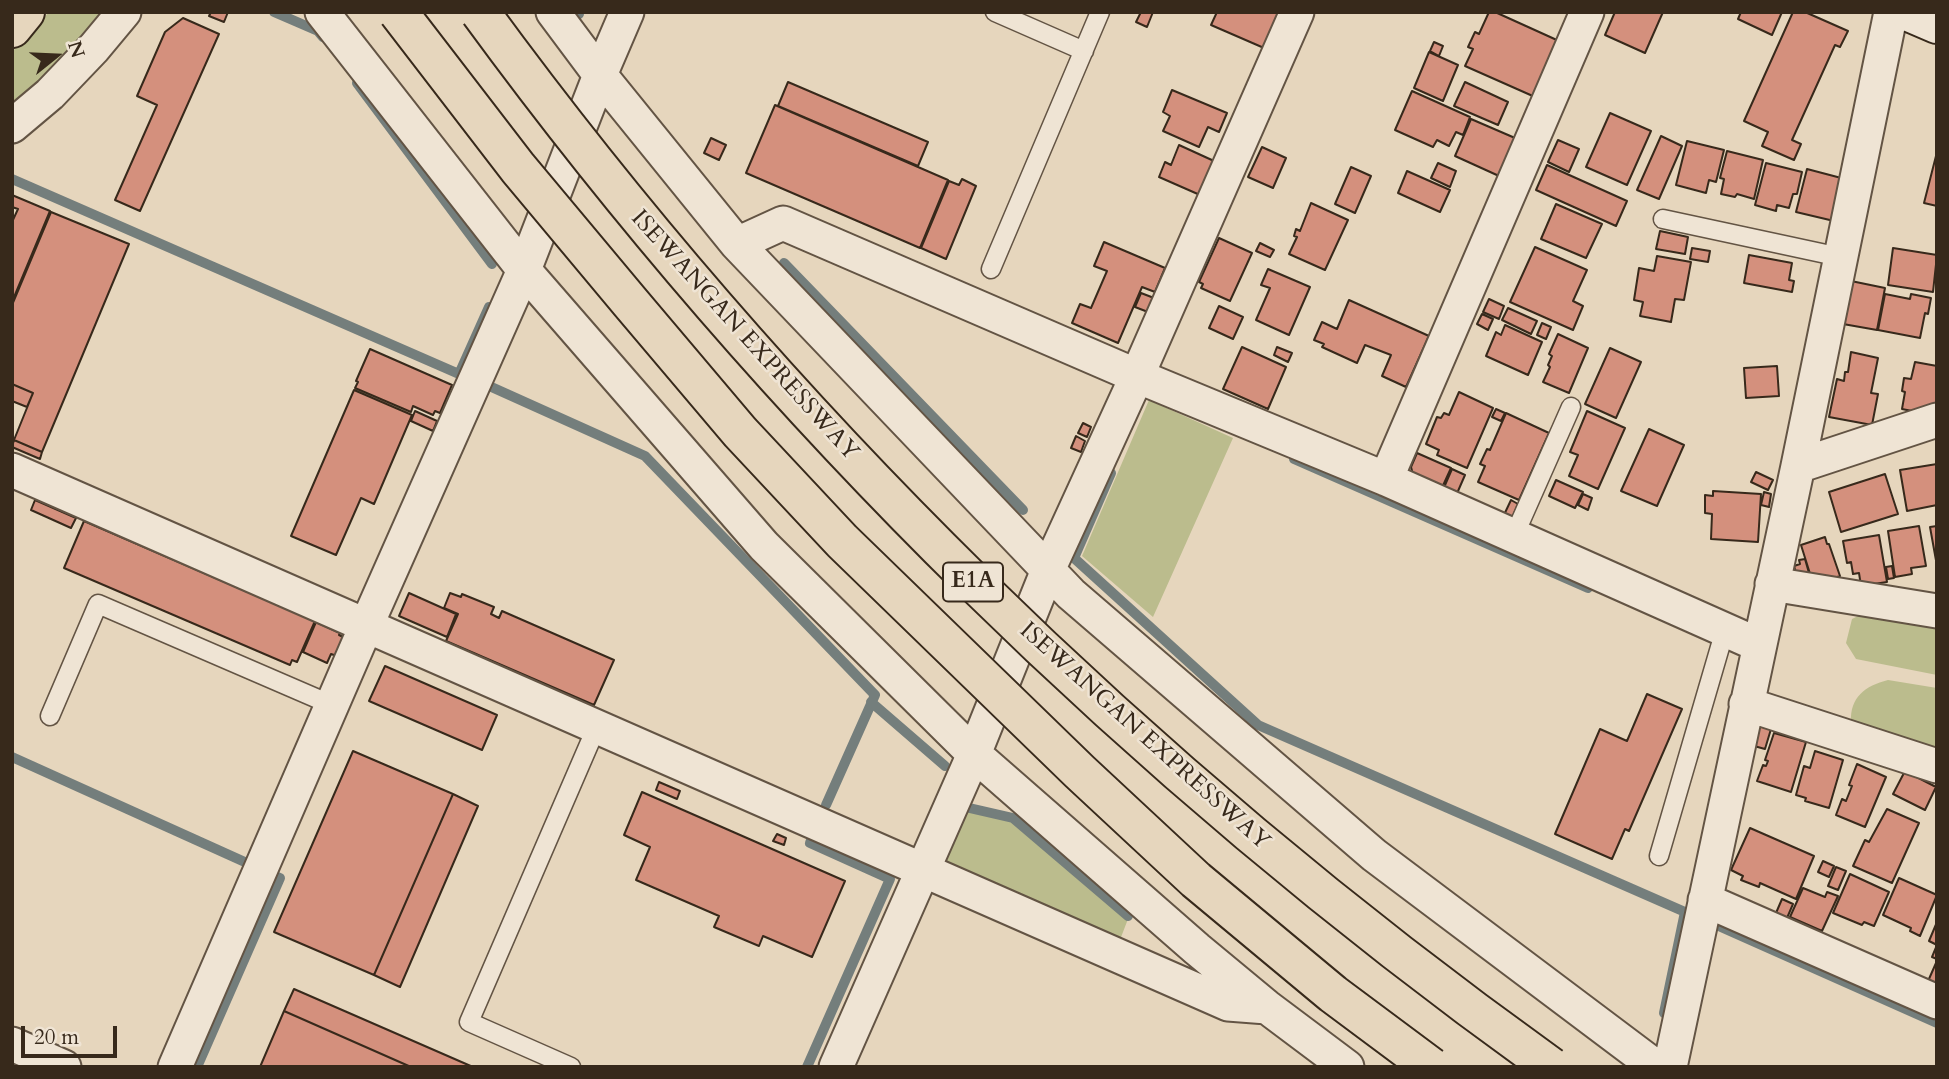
<!DOCTYPE html>
<html>
<head>
<meta charset="utf-8">
<style>
	body { margin:0 }
	#map { position:relative; width:1949px; height:1079px; overflow:hidden; background:#e6d6bd; font-family:Cardo,serif }
	canvas { display:block }
	.frame { position:absolute; inset:0; border:14px solid #37291b; pointer-events:none }
	.north { position:absolute; left:21px; top:21px; width:70px; height:70px; -webkit-text-stroke:5px #efe4d4; paint-order:stroke; rotate:72deg; font-size:19px; font-weight:700; line-height:28px; text-align:center; color:#37291b }
	.north::after { content:''; display:block; margin:auto; width:24px; height:32px; background:#37291b; clip-path:polygon(50% 0,100% 100%,50% 72%,0 100%) }
	.scale { position:absolute; left:21px; top:1026px; width:96px; height:32px; box-sizing:border-box; border:4px solid #37291b; border-top:0; padding-left:9px; font-size:21px; line-height:24px; white-space:nowrap; color:#37291b; -webkit-text-stroke:5px #efe4d4; paint-order:stroke }
</style>
</head>
<body>
<div id="map">
<canvas width="1949" height="1079"></canvas>
<div class="frame"></div>
<div class="north">N</div>
<div class="scale">20 m</div>
</div>
<script>
const g = document.querySelector('canvas').getContext('2d');
g.lineJoin = 'round';
function fill(path, color) { g.fillStyle = color; g.fill(path, 'evenodd'); }
function trace(path, color, width, dash) { g.strokeStyle = color; g.lineWidth = width; g.lineCap = dash ? 'butt' : 'round'; g.setLineDash(dash || []); g.stroke(path); }
function drawText(font, color, halo, rows, align = 'center') {
  g.font = font + ' Cardo,serif'; g.lineWidth = 5; g.setLineDash([]); g.textBaseline = 'middle'; g.strokeStyle = halo; g.fillStyle = color; for (const [text, x, y, turn = 0] of rows) {
    g.save(); g.translate(x, y); g.rotate((+turn || 0) * Math.PI / 180); g.textAlign = isNaN(turn) ? turn : align; if (halo) g.strokeText(text, 0, 0); g.fillText(text, 0, 0); g.restore();
  }
}
fill(new Path2D(`
	M49 12H104L12 109V52Z
	M1149 400 1233 438 1153 617 1082 556Z
	M1860 615 1937 627V675L1856 659 1846 643 1852 619Z
	M1888 680 1937 688V749L1851 722C1850 697 1865 686 1888 680Z
	M961 810 1013 822 1128 919 1118 945 947 870 941 855Z`), '#bbbc8d');
trace(new Path2D(`
	M274 12 318 31 323 37
	M578 12 579 14
	M357 83 492 264
	M12 179 459 374 489 307
	M784 263 1023 510
	M487 385 645 456 875 695 826 805
	M1294 459 1588 588
	M1111 473 1074 558 1258 725 1685 912 1664 1013
	M871 702 945 766
	M12 757 247 863
	M965 807 1013 818 1128 916
	M1721 927 1937 1023
	M197 1067 280 878 273 875
	M807 1067 890 879 810 843 812 837`), '#747e7c', 10);
const building = new Path2D(`
	M211 12H228L224 22 209 16Z
	M1141 12H1153L1147 27 1136 22Z
	M1217 12H1279L1264 48 1211 25Z
	M1489 12H1495L1559 41 1535 97 1465 66 1473 49 1468 47 1475 32 1479 34Z
	M1615 12H1663L1645 53 1605 35Z
	M1741 12H1782L1772 35 1738 19Z
	M1793 12H1805L1848 31 1840 47 1835 45 1792 140 1801 144 1794 160 1762 146 1768 132 1744 121Z
	M183 18 219 34 140 211 115 200 157 105 137 96 165 32Z
	M1434 42 1443 46 1439 56 1430 51Z
	M1429 52 1458 65 1443 101 1414 88Z
	M788 82 928 142 918 166 778 106Z
	M1465 82 1508 102 1498 125 1454 106Z
	M1172 90 1227 113 1219 132 1208 127 1199 147 1163 131 1170 116 1163 112Z
	M1412 91 1470 117 1463 135 1456 132 1449 146 1437 140 1433 147 1395 130Z
	M775 105 948 180 920 248 746 173Z
	M1610 113 1651 131 1627 185 1586 167Z
	M1471 119 1515 138 1499 176 1455 156Z
	M1661 136 1682 146 1659 199 1637 190Z
	M711 138 726 145 719 160 704 153Z
	M1558 140 1579 149 1569 172 1548 162Z
	M1687 141 1724 150 1716 182 1709 180 1706 193 1676 185Z
	M1179 145 1214 161 1200 195 1159 177 1165 162 1171 165Z
	M1262 147 1286 158 1273 188 1248 177Z
	M1727 151 1763 160 1754 199 1737 194 1735 197 1721 194 1724 179 1720 178Z
	M1937 152V206L1924 203Z
	M1438 163 1456 171 1450 187 1431 178Z
	M1766 163 1802 172 1797 194H1793L1789 208 1777 205 1776 211 1755 205Z
	M1547 165 1627 201 1616 226 1536 190Z
	M1351 167 1371 176 1355 213 1335 204Z
	M1807 169 1845 179 1834 221 1796 212Z
	M1407 171 1450 190 1440 212 1398 193Z
	M962 179 976 186 946 259 921 248 949 181 959 185Z
	M12 195 50 211 12 302V222L18 209 12 207Z
	M1311 203 1348 220 1325 270 1289 254 1297 237 1294 236 1296 229 1300 231Z
	M1556 204 1602 224 1586 258 1541 239Z
	M51 212 129 244 42 452 14 440 33 393 12 384V305Z
	M1660 231 1688 237 1685 254 1656 249Z
	M1219 238 1252 253 1230 301 1201 288 1203 284 1199 282Z
	M1104 242 1165 268 1155 292 1142 287 1118 343 1072 323 1080 304 1091 308 1107 271 1094 266Z
	M1260 243 1274 250 1270 257 1256 251Z
	M1535 247 1587 270 1573 301 1583 306 1573 330 1510 302Z
	M1692 248 1710 251 1708 262 1690 259Z
	M1893 248 1937 255 1933 292 1888 285Z
	M1749 255 1792 263 1789 280 1794 281 1792 292 1744 283Z
	M1657 256 1691 262 1684 300 1675 299 1671 322 1640 316 1643 302 1634 300 1639 268 1654 271Z
	M1268 269 1310 287 1289 335 1256 320 1270 288 1261 285Z
	M1851 281 1885 288 1877 330 1843 324Z
	M1141 293 1154 298 1148 312 1135 307Z
	M1885 294 1910 299 1911 294 1931 298 1928 314 1925 313 1920 338 1878 330Z
	M1489 299 1504 306 1499 319 1483 312Z
	M1349 300 1429 336 1406 387 1382 376 1391 355 1365 345 1357 363 1322 347 1324 344 1314 340 1322 322 1337 329Z
	M1219 306 1243 317 1233 339 1209 328Z
	M1508 308 1537 321 1531 334 1502 320Z
	M1482 314 1493 319 1488 330 1477 324Z
	M1542 323 1551 327 1546 339 1537 335Z
	M1505 325 1542 342 1528 375 1486 356 1496 332 1501 335Z
	M1558 334 1588 348 1569 393 1543 382 1550 367 1548 365 1552 356 1549 354Z
	M1242 347 1286 367 1268 409 1223 389Z
	M1277 347 1292 353 1288 362 1274 355Z
	M1610 348 1641 362 1616 418 1585 404Z
	M370 349 452 385 440 413 435 411 433 415 413 406 411 412 355 388 358 382 356 381Z
	M1851 352 1878 358 1871 393 1878 394 1872 425 1829 417 1837 379 1844 381 1845 372H1848Z
	M1915 362 1937 366V404L1934 403 1932 415 1902 409 1905 392 1902 391 1904 378 1911 379Z
	M1777 366 1779 396 1746 398 1744 368Z
	M12 384 33 393 27 407 12 401Z
	M354 390 412 415 374 504 361 498 336 555 291 536Z
	M1459 392 1493 408 1467 468 1437 455 1439 450 1426 444 1437 417 1441 418 1444 413 1449 415Z
	M1496 409 1505 413 1501 421 1492 417Z
	M415 411 437 421 433 431 411 421Z
	M1587 411 1625 428 1598 489 1569 476 1578 455 1570 452Z
	M1506 413 1549 433 1519 500 1478 482 1485 466 1480 464 1487 449 1490 450Z
	M1083 423 1091 427 1087 437 1078 433Z
	M1649 429 1684 445 1657 506 1621 491Z
	M1076 436 1085 441 1081 452 1071 448Z
	M14 440 42 452 40 459 12 447Z
	M1417 453 1451 468 1441 490 1414 478 1411 467Z
	M1937 464V505L1907 511 1900 470Z
	M1452 469 1465 475 1455 498 1442 492Z
	M1756 472 1773 480 1768 490 1751 482Z
	M1885 474 1898 514 1841 532 1829 492Z
	M1556 480 1583 492 1575 508 1549 496Z
	M1713 491 1761 494 1758 542 1711 539 1712 514 1705 513V495L1713 496Z
	M1764 492 1771 494 1769 507 1761 505Z
	M1583 494 1592 498 1588 510 1578 505Z
	M35 500 76 518 71 528 31 510Z
	M1511 500 1518 504 1511 521 1503 517Z
	M84 521 315 621 297 662 292 660 290 665 64 568Z
	M1919 526 1926 566 1911 568 1912 574 1895 577 1888 531Z
	M1937 526V566L1930 527Z
	M1879 535 1887 582 1861 586 1859 573 1853 574 1851 562 1847 563 1843 541Z
	M1825 537 1827 544H1829L1840 576 1822 582 1820 575 1811 577 1801 545Z
	M1805 559 1809 573 1797 577 1794 566 1800 564 1799 560Z
	M1892 566 1894 578 1888 579 1886 567Z
	M409 593 456 614 447 637 399 616Z
	M450 593 461 597 462 594 494 607 491 614 499 618 502 611 614 660 594 705 446 641 458 614 444 608Z
	M316 622 340 633 339 635 345 638 337 656 331 654 327 663 303 652Z
	M385 666 497 715 482 750 369 701Z
	M1647 694 1682 709 1629 831 1625 829 1612 859 1555 834 1600 729 1627 741Z
	M1760 726 1771 729 1765 749 1754 746Z
	M1774 733 1806 742 1791 792 1757 781 1763 765 1766 766 1768 761 1765 760Z
	M353 751 453 794 374 975 274 932Z
	M1815 751 1843 760 1829 808 1805 801 1806 798 1796 795 1804 766 1810 768Z
	M1857 764 1886 777 1865 827 1836 815 1842 799 1846 801 1852 786 1849 785Z
	M1905 771 1936 787 1925 810 1893 794Z
	M659 782 680 791 677 799 656 790Z
	M642 792 845 881 812 957 763 936 759 946 714 927 719 916 636 880 650 847 624 835Z
	M453 794 478 806 400 987 374 975Z
	M1887 809 1919 823 1892 883 1853 866 1865 840 1869 842Z
	M1750 828 1814 856 1796 899 1760 883 1759 887 1741 880 1743 876 1731 870Z
	M777 834 786 838 784 845 773 841Z
	M1823 861 1834 866 1829 877 1818 872Z
	M1836 867 1846 871 1838 890 1828 886Z
	M1850 874 1889 892 1874 926 1864 922 1862 925 1833 913Z
	M1899 878 1937 895 1920 936 1910 931 1911 928 1883 915Z
	M1803 888 1825 897 1827 892 1838 896 1822 931 1790 917Z
	M1782 899 1793 904 1784 925 1773 920Z
	M1937 922V959L1932 957 1937 945 1929 941Z
	M1936 963 1937 964V993L1925 988Z
	M294 989 473 1067H411L284 1011Z
	M284 1011 411 1067H260Z`);
fill(building, '#d4907d');
trace(building, '#37291b', 2);
const service = new Path2D(`
	M995 12 1084 51
	M1663 219 1840 257
	M991 269 1100 12
	M1514 536 1571 407
	M50 716 98 604 332 705
	M1659 856 1725 630
	M571 1067 469 1022 597 726`);
const minor = new Path2D(`
	M322 12 524 270 764 546 974 754 1197 949 1267 1007 1347 1067
	M553 12 600 75 737 244 1071 594 1374 855 1656 1067
	M12 126 50 94 94 48 124 12
	M737 244 783 223 1137 376 1386 479 1759 645
	M1798 466 1937 420
	M12 470C418 646 822 827 1228 1004L1267 1007
	M1386 479 1587 12
	M1772 584 1937 611
	M1746 704 1937 766
	M1705 900 1937 1002
	M12 1044 64 1067
	M175 1067 367 624 524 270 600 75 627 12
	M836 1067 974 754 1048 570 1137 376 1297 12
	M1670 1067 1798 466 1891 12`);
const secondary = new Path2D(`
	M1909 12 1937 24`);
const trunk = new Path2D(`
	M12 28 25 12`);
trace(service, '#635444', 21);
trace(minor, '#635444', 37);
trace(secondary, '#37291b', 42);
trace(trunk, '#37291b', 42);
trace(service, '#efe4d4', 18);
trace(minor, '#efe4d4', 33);
trace(secondary, '#efe4d4', 38);
trace(trunk, '#e6d6bd', 38);
const motorwayBridge = new Path2D(`
	M398 12 518 168 630 302 740 432 842 541 1080 772 1196 880 1333 994 1431 1067
	M480 12C777 418 1142 774 1551 1067`);
trace(motorwayBridge, '#37291b', 42, []);
trace(motorwayBridge, '#e6d6bd', 38);
for (const [x, y, w] of [
	[973,582,60]
]) { const box = new Path2D(); box.roundRect(x - w / 2, y - 19.5, w, 39, 5); g.fillStyle = '#efe4d4'; g.fill(box); trace(box, '#37291b', 2); }
drawText('bold 23px', '#37291b', null, [
	["E1A",973,582]
]);
drawText('24px', '#37291b', '#efe4d4', [
	["ISEWANGAN EXPRESSWAY",744,336,48],
	["ISEWANGAN EXPRESSWAY",1144,737,42]
]);
</script>
</body>
</html>
